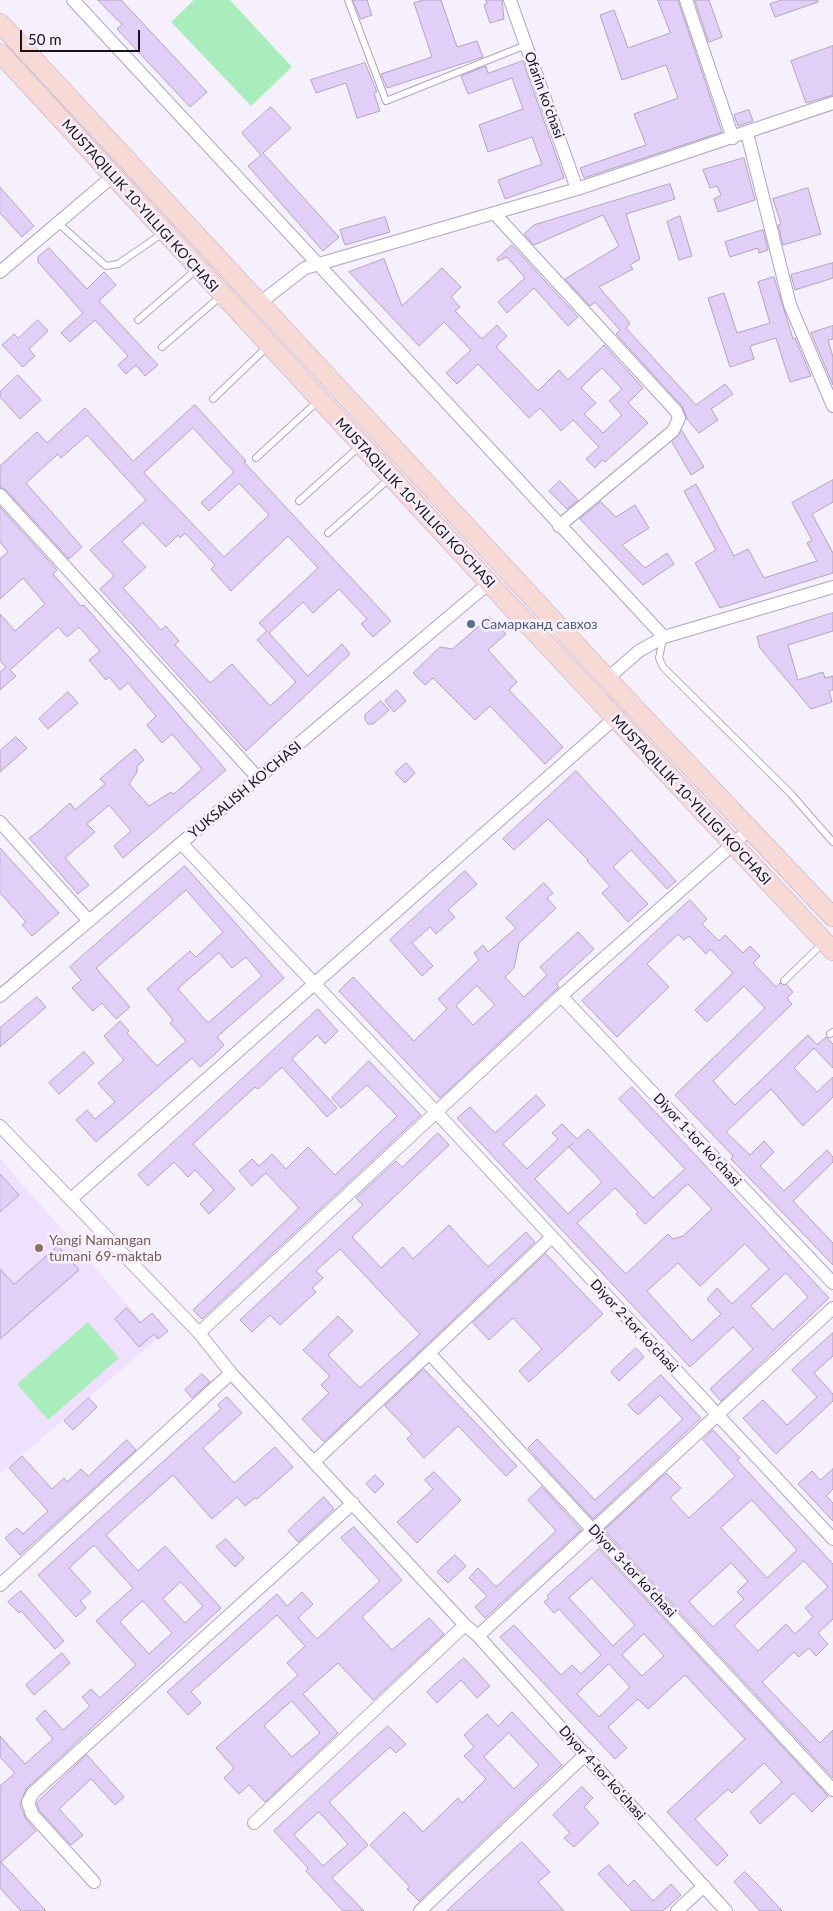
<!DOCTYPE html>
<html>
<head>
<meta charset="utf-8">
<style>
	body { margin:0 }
	#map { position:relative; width:833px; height:1911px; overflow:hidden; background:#f6f0fd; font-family:Lato,sans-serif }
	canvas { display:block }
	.scale { position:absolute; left:20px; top:30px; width:120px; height:22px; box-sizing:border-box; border:2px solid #18131d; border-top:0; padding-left:6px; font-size:15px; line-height:18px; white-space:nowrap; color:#18131d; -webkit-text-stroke:4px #f6f0fd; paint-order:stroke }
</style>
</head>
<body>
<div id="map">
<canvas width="833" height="1911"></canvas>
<div class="scale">50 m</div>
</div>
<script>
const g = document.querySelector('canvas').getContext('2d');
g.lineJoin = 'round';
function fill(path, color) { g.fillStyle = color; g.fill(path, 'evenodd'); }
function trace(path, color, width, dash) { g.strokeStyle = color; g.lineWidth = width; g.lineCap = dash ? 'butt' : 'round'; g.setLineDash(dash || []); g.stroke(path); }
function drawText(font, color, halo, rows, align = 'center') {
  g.font = font + ' Lato,sans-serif'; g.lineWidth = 5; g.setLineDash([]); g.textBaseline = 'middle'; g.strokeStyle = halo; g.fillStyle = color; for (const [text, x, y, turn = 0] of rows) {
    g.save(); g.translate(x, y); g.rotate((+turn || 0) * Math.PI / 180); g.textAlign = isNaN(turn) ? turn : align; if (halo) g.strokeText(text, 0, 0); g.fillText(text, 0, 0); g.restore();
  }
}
fill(new Path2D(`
	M0 1158 157 1339 0 1474Z`), '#eee0fe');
fill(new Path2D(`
	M194 0H230L292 67 251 106 171 22Z
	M88 1322 119 1358 48 1420 17 1384Z`), '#a9edbd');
const building = new Path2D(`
	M98 0H121L207 92 190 107 117 29 122 25Z
	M353 0H367L372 15 361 19Z
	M424 0H441L457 47 477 41 483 57 387 88 381 74 432 57 414 3Z
	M486 0H502L504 19 490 23 484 5 487 4Z
	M658 0H678L722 132 584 178 580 168 646 145 634 114 678 98 666 65 622 80 600 15 614 10 628 48 670 33Z
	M695 0H709L722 37 709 42Z
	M782 0H818V2L775 17 770 4Z
	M833 46V95L806 103 791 61Z
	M523 61 564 178 505 199 498 180 542 164 532 137 488 152 479 125 523 109 512 78 468 94 461 76 486 66 488 73Z
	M365 63 377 92 374 93 380 111 357 118 346 83 316 93 311 80Z
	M271 107 291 128 263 153 339 237 323 251 248 166 261 155 242 133Z
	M749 110 753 121 738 126 734 115Z
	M744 158 755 200 718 212 714 199 721 195 717 186 710 188 703 170Z
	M670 184 675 199 626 214 640 259 630 265 633 269 599 287 630 323 626 328 696 405 725 384 733 394 711 409 718 420 699 433 687 419 682 406 616 334 620 330 595 302 590 306 565 279 619 246 603 215 534 245 524 234 534 225Z
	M0 187 34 226 22 237 0 213Z
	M808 188 821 234 783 245 778 225 781 224 773 199Z
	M680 216 692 256 679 260 667 222Z
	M385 217 390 232 345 245 340 230Z
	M763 230 768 250 759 253 758 248 730 257 725 242Z
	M512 245 578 317 568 326 534 288 507 313 498 302 525 278 507 257 498 261 497 259Z
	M49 248 87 289 104 272 116 285 99 301 158 365 145 376 136 365 126 374 118 365 128 356 95 320 70 342 61 333 83 313 38 262V257Z
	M384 259 402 306 442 268 461 287 451 297 460 307 455 311 482 339 497 325 507 336 496 347 538 391 559 370 568 380 604 345 643 388 628 403 648 423 605 462 602 460 595 468 586 459 599 447 573 420 561 431 540 408 529 418 478 364 457 384 446 373 471 350 444 322 419 346 349 272ZM602 368 622 389 609 401 622 415 603 433 584 414 596 403 581 388Z
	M833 263V278L795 290 791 275Z
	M774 277 793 339 795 338 811 376 790 382 776 338 750 346 754 359 730 367 708 298 724 293 737 333 770 323 758 282Z
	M38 320 48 331 29 349 35 356 23 367 2 345 14 334 18 338Z
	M833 326V339L828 340 833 357V385L811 333Z
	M18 375 41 400 20 419 0 397V392Z
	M195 405 246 461 244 462 391 621 373 637 361 624 367 619 339 589 313 613 303 602 269 633 308 676 342 644 350 654 246 751 100 589 114 576 90 550 146 500 87 435 61 458 58 454 26 483 82 547 69 559 6 490 0 487V466L37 432 47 443 85 408 133 461ZM193 428 234 472 201 503 209 511 239 483 269 515 224 557 144 473ZM143 523 166 547 178 535 180 538 185 533 215 565 211 569 231 591 288 536 318 568 259 623 267 631 257 640 296 682 270 706 232 664 210 683 175 645 179 641 166 626 161 630 123 588 146 567 122 542Z
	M682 431 704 467 691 475 672 442Z
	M833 480V502L812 514 833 553V573L720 608 695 563 716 550 684 491 696 484 734 556 748 549 764 578 817 561 807 543 812 540 792 503Z
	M560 481 578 500 567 509 549 491Z
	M601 502 616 517 635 505 649 528 622 545 645 568 667 553 674 564 643 585 580 519Z
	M0 507 57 570 53 574 81 606 84 605 226 770 123 858 114 846 131 831 109 805 87 824 95 832 65 858 89 885 78 894 29 838 40 830 70 803 75 810 105 784 100 779 135 749 144 760 137 766V772L129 784 149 806 171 792 174 794 202 769 172 734 162 743 147 725 156 716 128 683 120 690 109 677 106 680 89 660 100 651 79 627 67 637 58 627 10 670 16 676 0 690V672L6 667 0 661V614L15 631 45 604 23 578 0 599V559L8 552 0 542Z
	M833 613V631L788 645 798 680 823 672 825 678 833 676V690L829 691 832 702 811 709 760 648 757 637Z
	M490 617 506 634 488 650 517 682 509 690 563 747 545 764 490 706 475 720 433 678 425 685 413 673 440 647 452 649Z
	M397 690 406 701 394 712 385 701Z
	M68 692 78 703 48 729 39 719Z
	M381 701 389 710 373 724H368L365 720V715Z
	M16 737 27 748 0 772V751Z
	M406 763 415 773 405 783 395 773Z
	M576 771 676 881 667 889 631 850 613 867 648 904 628 922 602 893 610 886 587 861 588 860 548 819 514 850 503 839Z
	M0 848 59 913 32 936 22 925 26 922 0 893Z
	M185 866 284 978 217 1037 224 1045 214 1055 200 1067 192 1058 96 1142 76 1120 87 1110 95 1119 115 1102 98 1083 124 1060 104 1036 120 1021 129 1031 127 1033 157 1066 186 1041 170 1023 173 1020 147 989 190 951 196 957 223 932 186 890 96 968 130 1007 116 1019 102 1003 93 1011 72 988 81 980 70 967ZM219 953 232 968 246 957 262 976 208 1023 178 989Z
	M465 871 477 884 448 910 455 917 436 934 430 927 412 943 433 966 422 976 390 940Z
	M544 883 553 893 547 898 556 908 519 943 514 968 505 977 524 997 547 975 540 967 578 932 594 949 556 984 559 987 440 1098 339 991 353 977 414 1041 447 1009 438 999 479 960 474 953 483 945 488 952 516 928 506 918ZM477 986 495 1005 473 1025 456 1006Z
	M690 900 707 919 702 924 719 941 725 935 743 953 750 946 760 956 753 963 776 987 780 983 787 985 793 992 787 998 792 1004 713 1081 735 1105 808 1035 817 1045 826 1037 833 1044V1068L814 1048 794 1068 817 1092 833 1077V1097L803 1126 771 1089 726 1132 750 1155 764 1141 774 1152 760 1166 784 1191 827 1150 833 1157V1162L793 1201 833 1243V1265L731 1159 733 1156 675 1095 765 1008 744 986 707 1022 695 1010 733 973 710 949 706 954 689 936 684 940 678 934 647 964 669 987 617 1037 582 1001Z
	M37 997 46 1007 0 1047V1028Z
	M318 1009 338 1031 325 1044 317 1035 292 1059 337 1108 327 1117 282 1067 258 1089 255 1087 193 1144 235 1189 209 1214 200 1204 214 1190 195 1170 188 1177 174 1162 148 1186 138 1175Z
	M84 1052 94 1063 59 1094 49 1083Z
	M369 1061 421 1115 202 1319 193 1310 299 1208 266 1173 252 1186 239 1171 252 1159 259 1166 272 1154 286 1169 308 1147 335 1175 397 1116 367 1085 341 1108 332 1098Z
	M632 1087 829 1298 721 1401 710 1389 753 1349 733 1327 690 1367 457 1118 470 1107 495 1133 536 1095 545 1105 503 1144 527 1169 558 1139 552 1133 562 1124 577 1139 588 1129 653 1198 685 1169 619 1099ZM573 1143 569 1147 602 1182 568 1214 535 1179ZM688 1184 712 1209 683 1236 673 1239 668 1234 626 1274 577 1223 615 1188 638 1212 636 1214 645 1224ZM745 1244 769 1269 732 1304 717 1288 707 1299 721 1314 692 1341 647 1291 678 1263 700 1286ZM786 1273 808 1297 773 1330 751 1306Z
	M438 1133 449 1145 352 1237 381 1268 403 1247 413 1259 449 1225 488 1267 526 1232 535 1242 324 1442 302 1419 329 1393 321 1385 330 1376 303 1350 338 1316 353 1331 328 1355 360 1388 420 1334 340 1249 316 1271 323 1278 312 1288 316 1292 280 1325 270 1315 252 1332 240 1320 363 1205 356 1198 396 1161 402 1167Z
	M0 1174 19 1195 0 1212Z
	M58 1246 79 1270 0 1339V1269L14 1284Z
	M546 1254 603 1314 529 1382 519 1371 542 1349 513 1318 489 1340 473 1323Z
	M127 1308 140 1323 152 1313 168 1331 158 1339 154 1334 139 1347 115 1319Z
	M833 1333V1356L814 1373 833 1394V1401L776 1454 743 1418 763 1400 787 1425 817 1397 792 1370Z
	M636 1348 644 1357 619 1381 611 1372Z
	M424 1369 517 1466 506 1476 458 1426 424 1458 407 1439 412 1434 385 1406Z
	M202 1374 210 1382 192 1398 185 1390Z
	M661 1375 701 1418 593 1519 528 1448 537 1439 595 1500 683 1419 660 1395 638 1415 628 1405Z
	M227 1397 242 1413 203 1448 234 1483 275 1447 293 1467 257 1499 255 1498 245 1506 237 1497 212 1519 173 1475 106 1535 138 1571 165 1546 221 1608 26 1789 20 1805 26 1819 36 1831 1 1862 46 1911H21L0 1888V1786L15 1773 0 1757V1736L25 1764 53 1739 36 1719 45 1710 63 1730 90 1706 82 1697 91 1689 100 1698 136 1665 96 1621 133 1588 94 1545 69 1568 91 1592 80 1601 86 1608 76 1617 38 1575 221 1409 218 1405ZM181 1582 203 1606 185 1623 163 1599ZM143 1601 172 1633 149 1654 120 1622Z
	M89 1398 97 1407 73 1430 64 1421Z
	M713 1430 740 1458 737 1460 833 1564V1619L818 1633 828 1644 816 1656 809 1648 799 1657 794 1652 762 1682 820 1743 833 1730V1778L604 1530 666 1473 681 1488 670 1498 689 1518 735 1476 703 1440ZM752 1500 797 1550 767 1578 721 1528ZM804 1561 828 1587 805 1608 813 1617 795 1634 786 1624 758 1651 734 1626ZM731 1563 748 1581 737 1592 744 1599 713 1627 689 1602Z
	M127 1440 136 1450 20 1555 5 1538 17 1528 23 1534 48 1511 9 1468 22 1456 52 1489 64 1478 67 1482 81 1469 88 1476Z
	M833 1469V1489L826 1496 833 1503V1521L798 1484 812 1471 820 1480Z
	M434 1472 461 1500 417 1543 397 1522 433 1489 425 1480Z
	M375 1475 384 1484 375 1493 366 1484Z
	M542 1487 581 1530 485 1618 475 1607 487 1596 469 1578 478 1568 496 1587 556 1531 528 1500Z
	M324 1497 334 1509 298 1542 288 1531Z
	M354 1527 402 1580 362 1617 392 1650 429 1618 444 1634 373 1700 338 1663 303 1694 338 1733 265 1802 249 1785 239 1794 224 1778 234 1768 216 1748 298 1675 287 1663 305 1646 277 1615 191 1692 201 1703 188 1715 167 1692 277 1594 287 1606 302 1592 313 1604 298 1618 317 1639 380 1581 341 1538ZM292 1701 320 1733 292 1757 264 1726Z
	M226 1539 244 1558 235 1567 216 1547Z
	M599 1549 828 1796 812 1812 794 1793 760 1824 750 1812 782 1782 764 1763 732 1793 728 1789 695 1819 728 1855 717 1866 667 1812 745 1739 685 1675 648 1709 638 1699 608 1727 627 1748 615 1759 500 1637 514 1625 561 1675 572 1665 581 1674 601 1655 559 1609 554 1613 544 1602 549 1598 547 1596ZM592 1578 635 1625 613 1646 569 1598ZM644 1634 664 1656 642 1676 622 1655ZM609 1664 630 1687 599 1717 577 1694Z
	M455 1555 466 1566 448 1583 437 1572Z
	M21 1591 64 1641 55 1649 21 1611 19 1613 8 1602Z
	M62 1653 70 1663 34 1695 26 1685Z
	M464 1658 490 1686 477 1698 461 1680 437 1703 427 1692Z
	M512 1712 562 1765 419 1901 407 1889 410 1887 370 1845 404 1812 423 1832 458 1798 462 1803 486 1779 464 1756 474 1747 464 1735 487 1714 498 1726ZM509 1733 539 1765 514 1789 484 1757Z
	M388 1726 406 1744 396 1753 390 1747 329 1802 368 1845 332 1878 364 1911H343L306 1871 308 1868 274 1831ZM319 1812 348 1844 323 1866 294 1835Z
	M87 1755 124 1797 115 1805 91 1779 59 1809 83 1835 71 1845 39 1810 37 1803Z
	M582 1787 593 1798 584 1807 599 1823 574 1847 564 1838 570 1833 553 1815Z
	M522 1842 550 1872 538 1882 564 1911H447Z
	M609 1865 628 1886 634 1880 653 1901 671 1884 681 1895 663 1911H632L598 1874Z
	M745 1872 761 1888 782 1911H760L734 1882Z`);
fill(building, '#e2cff8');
trace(building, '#b0a3c0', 1);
const lane = new Path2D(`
	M348 0 386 101 526 45
	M57 222 106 266 118 264 163 233
	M138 320 197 269
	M162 347 221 296
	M213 399 268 346
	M256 458 318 401
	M299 501 360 446
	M328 533 390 478
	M663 639 659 658 663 667 791 794 833 842
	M784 981 823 943
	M830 1034 833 1032`);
const street = new Path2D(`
	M73 0 664 637
	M510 0 577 189
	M686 0 733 138
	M747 133 790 305 833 406
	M494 213 676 411 679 418 673 431 559 526
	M0 272 113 176
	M261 302 305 268 577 189 833 103
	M0 495 258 778
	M608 678 639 651 664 637 833 587
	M0 822 89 921
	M181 843 436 1112 833 1539
	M0 996 489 583
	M561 996 833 1283
	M0 1126 199 1333
	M71 1199 615 718
	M429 1353 833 1790
	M231 1373 465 1625 478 1636 726 1911
	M315 1461 552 1237
	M0 1585 231 1373 199 1333 561 996 749 830
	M478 1636 833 1308
	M254 1823 465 1625
	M94 1882 32 1814 28 1802 33 1793 353 1503
	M420 1911 586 1754
	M677 1911 704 1886`);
const secondary = new Path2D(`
	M0 23 630 703 833 917
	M0 53 489 583 833 951`);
trace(lane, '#b1a3c1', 8);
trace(street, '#b1a3c1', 14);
trace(secondary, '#b1a3c1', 20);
trace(lane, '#fff', 6);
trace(street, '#fff', 12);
trace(secondary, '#f7dad6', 19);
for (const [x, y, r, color] of [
	[471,624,5,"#5c6f8a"],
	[39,1248,5,"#8d6e63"]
]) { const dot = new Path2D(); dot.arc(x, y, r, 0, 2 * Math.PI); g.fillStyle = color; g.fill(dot); trace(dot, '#f6f0fd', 2); }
drawText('14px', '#18131d', '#f6f0fd', [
	["Ofarin koʻchasi",544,95,70],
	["MUSTAQILLIK 10-YILLIGI KO'CHASI",140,206,48],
	["MUSTAQILLIK 10-YILLIGI KO'CHASI",415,503,47],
	["YUKSALISH KO'CHASI",245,790,-40],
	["MUSTAQILLIK 10-YILLIGI KO'CHASI",691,800,47],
	["Diyor 1-tor koʻchasi",697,1140,47],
	["Diyor 2-tor koʻchasi",634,1326,47],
	["Diyor 3-tor koʻchasi",632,1571,47],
	["Diyor 4-tor koʻchasi",602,1773,48]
]);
drawText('14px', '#4e5e75', '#f6f0fd', [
	["Самарканд савхоз",481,624]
], 'left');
drawText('14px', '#785e54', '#f6f0fd', [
	["Yangi Namangan",49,1240],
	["tumani 69-maktab",49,1256]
], 'left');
</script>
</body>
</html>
